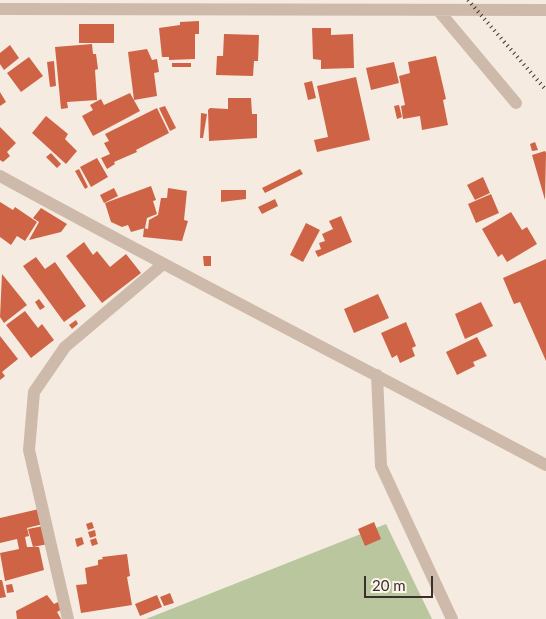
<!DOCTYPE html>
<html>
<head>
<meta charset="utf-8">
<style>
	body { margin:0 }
	#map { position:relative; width:546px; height:619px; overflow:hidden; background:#f5ebe0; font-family:Lato,sans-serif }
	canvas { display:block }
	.scale { position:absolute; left:364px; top:576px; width:69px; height:22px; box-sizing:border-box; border:2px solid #3b2f2a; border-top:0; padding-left:6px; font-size:15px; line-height:18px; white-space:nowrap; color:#3b2f2a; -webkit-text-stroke:4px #fcf5ed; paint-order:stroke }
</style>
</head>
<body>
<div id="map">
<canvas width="546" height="619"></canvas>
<div class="scale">20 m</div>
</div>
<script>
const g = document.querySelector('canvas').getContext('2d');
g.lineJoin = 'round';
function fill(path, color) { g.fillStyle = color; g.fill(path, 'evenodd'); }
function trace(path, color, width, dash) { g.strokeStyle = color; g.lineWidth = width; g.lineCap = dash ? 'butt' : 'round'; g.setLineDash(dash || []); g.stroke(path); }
fill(new Path2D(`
	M386 524 432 619H146Z`), '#b9c69e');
fill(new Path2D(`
	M199 21V34H195V59L169 60V57H162L159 28 180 25V22Z
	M79 24H114V43H79Z
	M312 28H331V35L353 34 354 68 321 69V60L313 59Z
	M224 34 259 35 258 61H254L253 76 216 75 217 56H223Z
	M92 44 93 54H96L98 69 95 70 97 100 67 102 68 108 61 109 55 47Z
	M10 45 19 58 4 70 0 64V53Z
	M147 49 152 60 157 59 159 72 154 73 157 96 134 100 128 52Z
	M436 56 446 99 443 100 448 125 422 130 420 116 403 119 401 106 405 105 399 76 410 73 408 62Z
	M29 57 43 76 21 92 7 73Z
	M54 61 56 86 50 87 47 62Z
	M394 62 399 83 371 90 366 68Z
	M172 63H191V67H172Z
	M356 77 370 140 317 152 314 140 328 137 317 86Z
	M312 81 316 98 308 100 304 83Z
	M0 92 6 102 0 106Z
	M130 93 140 111 93 136 82 116 93 110 90 105 101 99 104 105Z
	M228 98H251L252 114H257V138L209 141 208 110 210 108 228 109Z
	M399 105 402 117 397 119 394 106Z
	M165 106 176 128 170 131 159 108Z
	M157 108 169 133 136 150 137 152 114 162 115 164 107 169 101 158 110 154 104 143 109 141 105 134Z
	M201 113 207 114 203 138H200Z
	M46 116 68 134 65 139 77 151 66 164 32 133Z
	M0 127 16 143 7 152 10 156 3 162 0 160Z
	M535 142 538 150 532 151 530 144Z
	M545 151 546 153 545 200 532 155Z
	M51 153 61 164 57 168 46 157Z
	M97 158 108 177 91 187 80 167Z
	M79 169 88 187 85 189 75 171Z
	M300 169 303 174 265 193 262 188Z
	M483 177 490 193 475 200 467 185Z
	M151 186 156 200 153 201 157 214 147 218 145 228 131 232 128 225 122 227 111 222 105 203Z
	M114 188 118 196 104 203 100 195Z
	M168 188 187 191 184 220 188 221 182 241 143 237 144 228 148 229 149 220 158 215 161 198H167Z
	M221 190H246V199L221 202Z
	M491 194 499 213 476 223 468 204Z
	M275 199 278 206 262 214 258 207Z
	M0 202 13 210 15 207 37 222 25 241 17 236 11 245 0 237Z
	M41 208 67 224 61 232 29 240 39 222 33 218Z
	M511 212 522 230 527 227 537 244 507 262 502 254 498 257 482 229Z
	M341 216 352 242 318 257 315 251 321 249 319 243 325 241 322 234 333 229 329 221Z
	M306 223 320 230 303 262 290 255Z
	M84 242 93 255 97 251 110 267 126 254 141 273 102 303 66 256Z
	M203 256H211V266H204Z
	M36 257 45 269 55 262 86 306 64 322 23 266Z
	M546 259V361L520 302 514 304 503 278Z
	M2 274 27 305 4 323 0 317Z
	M378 294 389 318 354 333 344 309Z
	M39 299 45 307 40 310 35 302Z
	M481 302 493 326 465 339 455 314Z
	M25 311 38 328 42 324 54 340 31 358 6 325Z
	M76 320 78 324 72 329 69 325Z
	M406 322 416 346 412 348 415 356 400 363 397 355 392 358 381 333Z
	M0 336 18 359 2 372 5 376 0 380Z
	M477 337 487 356 473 362 475 366 457 375 446 352Z
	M39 509 43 524 27 528 29 536 25 537 27 547H39L44 570 5 581 0 553 19 549 17 539 0 543V518Z
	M92 522 94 528 88 530 86 524Z
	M374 522 381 539 365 546 358 529Z
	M43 526 48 544 33 547 28 529Z
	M95 530 96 536 90 538 88 532Z
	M82 537 84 544 77 547 75 539Z
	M96 538 98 544 92 546 90 540Z
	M127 554 130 576 127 577 132 605 81 613 76 585 87 584 85 568 98 565V560L103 559 102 557Z
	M0 580H2L6 597 0 598Z
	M12 584 14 592 7 593 6 585Z
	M170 593 174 603 164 606 160 597Z
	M47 595 54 604 58 602 62 609 57 612 61 619H17L16 611Z
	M157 595 162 607 140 616 135 604Z`), '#ce6445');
trace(new Path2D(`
	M0 9 546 10
	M438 10 516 103
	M0 176C181 275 364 368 546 465
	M377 375 381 466 452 619
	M68 619 29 450 34 392 65 347 162 265`), '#cebaaa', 12);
trace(new Path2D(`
	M468 0 546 90`), '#3b2f2a', 4, [1, 4]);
</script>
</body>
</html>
